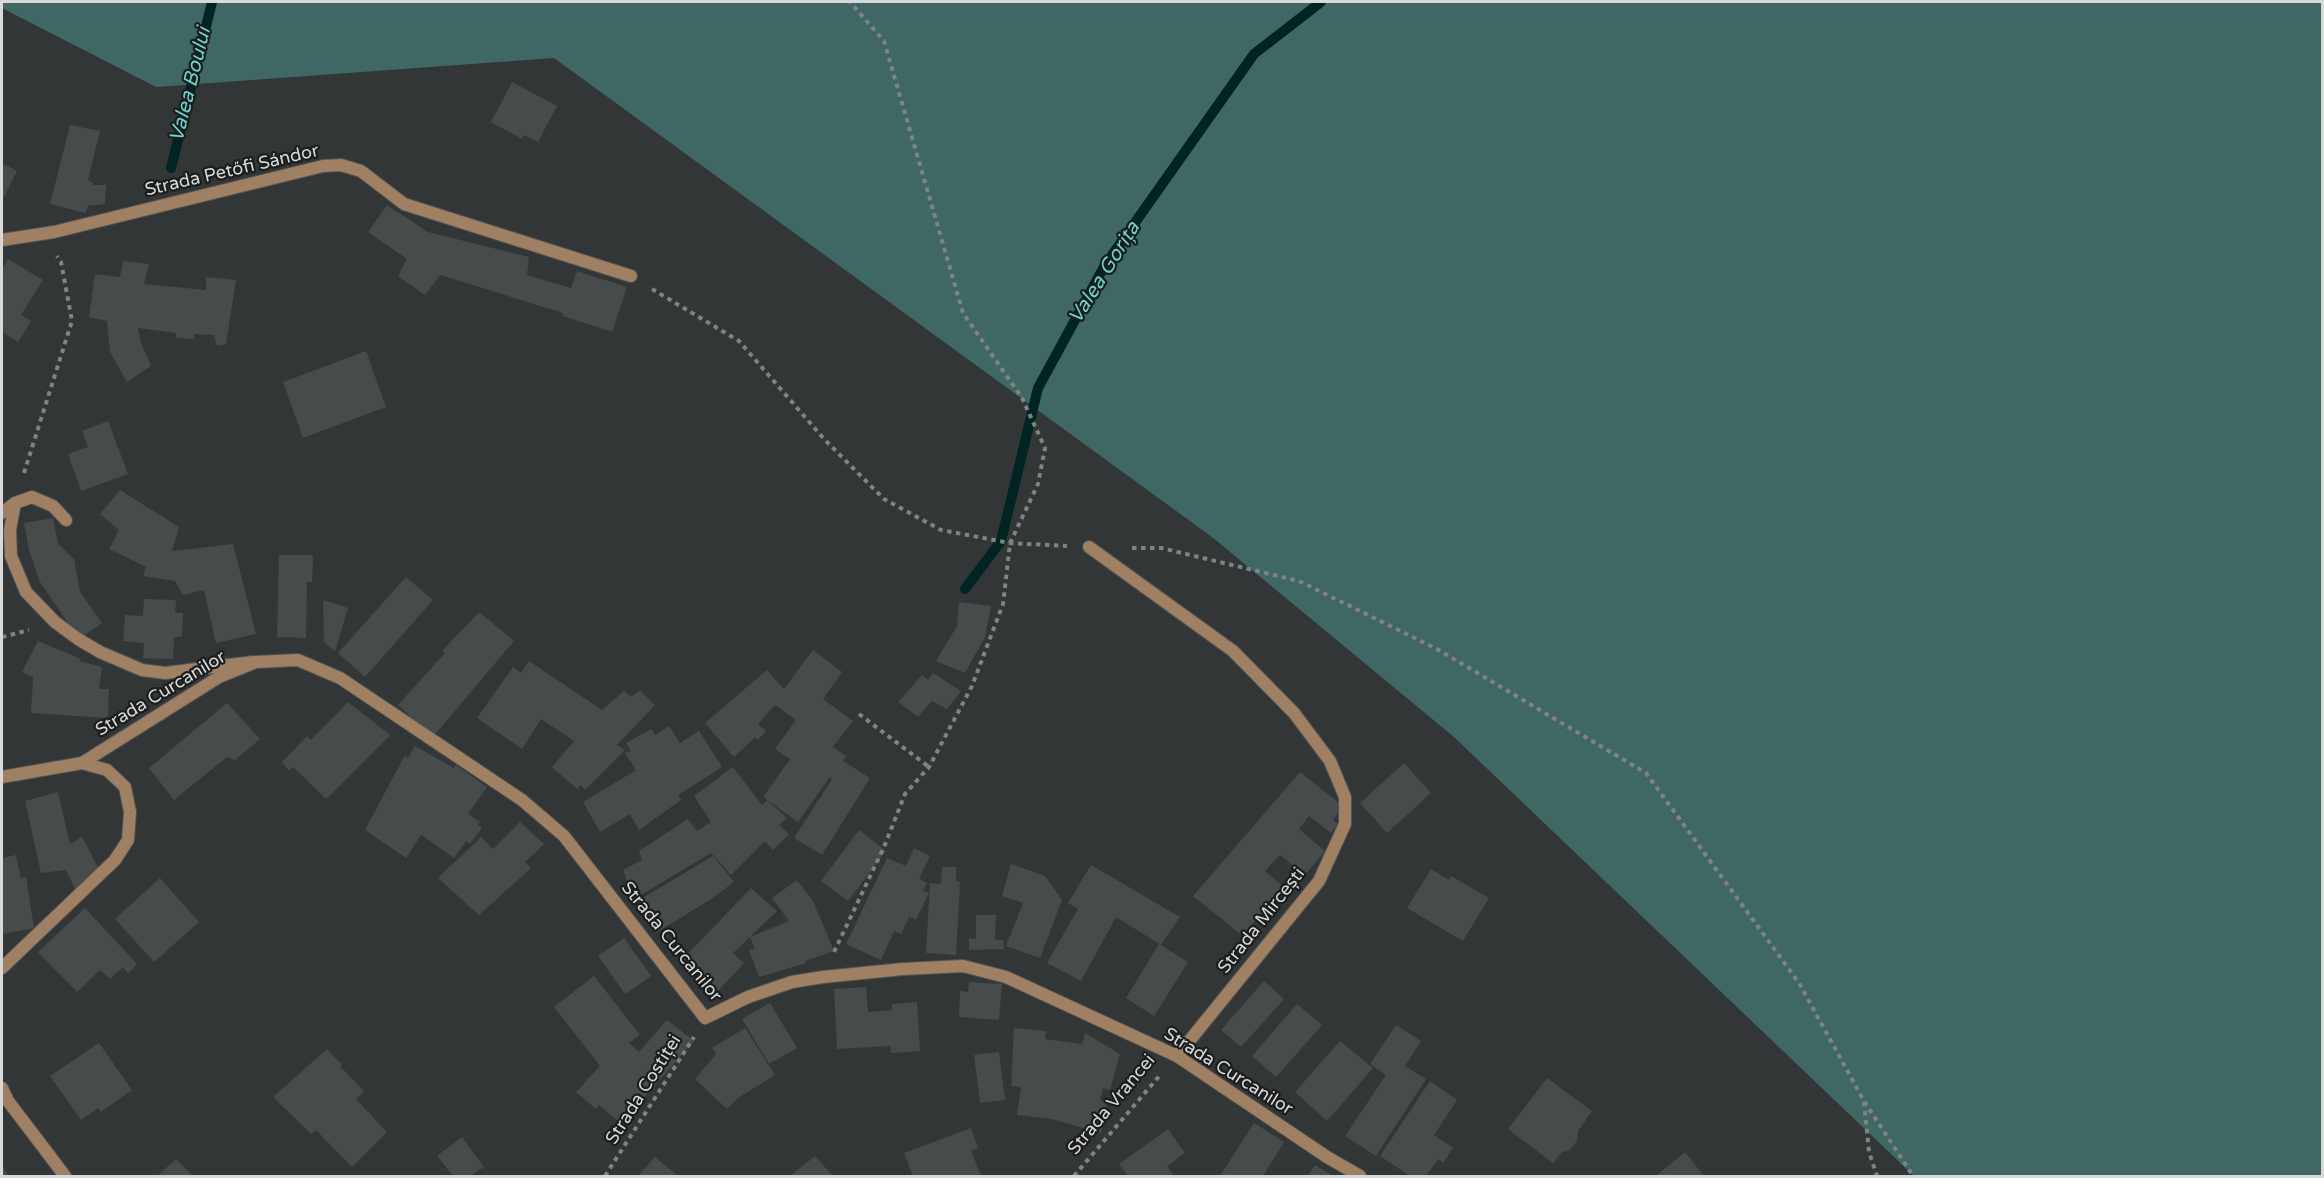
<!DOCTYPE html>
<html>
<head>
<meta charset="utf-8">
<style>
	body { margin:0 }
	#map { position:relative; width:2324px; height:1178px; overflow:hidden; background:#333636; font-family:"Varela Round",sans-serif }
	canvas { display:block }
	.frame { position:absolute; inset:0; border:3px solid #d8dada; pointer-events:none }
</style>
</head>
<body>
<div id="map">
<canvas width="2324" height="1178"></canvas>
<div class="frame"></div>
</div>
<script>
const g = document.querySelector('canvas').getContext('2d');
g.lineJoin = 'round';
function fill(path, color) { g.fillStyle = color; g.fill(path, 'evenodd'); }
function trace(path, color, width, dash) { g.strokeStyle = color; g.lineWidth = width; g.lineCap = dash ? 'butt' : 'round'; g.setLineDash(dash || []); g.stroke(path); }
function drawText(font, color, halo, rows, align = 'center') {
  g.font = font + ' "Varela Round",sans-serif'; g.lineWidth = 4.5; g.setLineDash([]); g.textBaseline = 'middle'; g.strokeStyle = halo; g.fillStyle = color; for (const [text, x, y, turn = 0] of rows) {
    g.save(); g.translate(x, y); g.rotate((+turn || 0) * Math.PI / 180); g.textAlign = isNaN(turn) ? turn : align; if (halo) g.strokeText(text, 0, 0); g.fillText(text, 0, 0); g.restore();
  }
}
fill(new Path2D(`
	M2 2H2322V1176H1914L1454 737 1212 537 554 58 156 87 2 8Z`), '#3f6864');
trace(new Path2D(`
	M171 168 212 2
	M965 589 1001 541 1038 388 1105 265 1254 54 1321 2`), '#002422', 10);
fill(new Path2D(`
	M512 82 557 106 538 142 524 135 522 139 491 122Z
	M70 125 100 131 88 180 93 183V185H106L105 204 88 206 85 213 50 204Z
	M2 163 17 171 2 201Z
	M387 205 428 232 529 257 527 275 571 288 577 271 627 287 612 332 563 316V313L440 275 425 295 398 276 407 259 368 232Z
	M8 259 43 280 21 315 31 321 18 342 2 332V269Z
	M123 261 149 264 144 284 206 290V277L236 280 226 344 217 346 214 335 194 334V339L176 338V333L138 328 141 343 151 366 127 382 110 352 107 321 89 317 95 274 120 277Z
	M366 351 386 407 303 438 283 382Z
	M108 421 128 474 81 491 68 454 88 447 82 431Z
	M120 490 179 527 172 551 233 544 256 634 216 643 204 590 183 595 175 581 143 576 146 567 109 549 119 530 100 514Z
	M53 518 58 544 74 559 80 592 102 623 79 639 40 582 29 550 24 523Z
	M279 555H313L312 582H307L306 638 277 637Z
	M406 577 433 600 365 677 338 653Z
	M144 599 176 600 175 613H183L182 637H174L173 659 143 658 144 643 123 641 125 615 143 616Z
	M323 600 348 608 335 651 324 642Z
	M959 602 991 606 985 637 965 673 936 661 957 626Z
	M479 612 514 641 432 738 408 718 410 716 398 705 445 653 442 651Z
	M38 641 81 659 79 661 102 667 99 689H109L108 718 31 713 33 677 22 672Z
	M813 650 842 672 823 699 853 721 833 747 846 756 843 761 870 778 822 855 794 838 832 779 830 777 798 822 763 797 790 759 775 749 796 720 775 705 758 724 766 731 758 740 755 737 734 757 705 723 767 670 784 689Z
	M529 661 602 710 624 691 631 697 640 690 655 705 617 745 625 750 585 790 581 785 577 789 552 767 574 741 541 719 522 749 477 718 513 667 521 673Z
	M933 673 961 691 947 709 932 701 918 717 898 702 922 675 928 680Z
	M348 702 390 735 326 799 293 767 289 771 282 762 307 736 311 740Z
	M227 703 260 739 235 760 227 757 174 800 149 768Z
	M669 726 680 743 699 731 722 767 678 795 681 800 639 830 630 814 600 832 583 802 636 770 625 753 631 751 626 743 651 729 655 735Z
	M415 746 454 768 456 765 487 787 468 814 480 822 478 825 482 828 470 844 466 841 454 858 421 835 406 858 365 830 405 755 408 758Z
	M1404 763 1431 793 1387 833 1360 803Z
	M733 767 762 805 767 800 787 818 779 825 789 834 773 850 765 841 731 875 711 853 634 899 623 870 642 860 639 851 688 819 697 831 711 822 694 796Z
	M1300 772 1343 806 1333 820 1338 824 1331 833 1309 816 1299 829 1325 851 1305 875 1280 855 1265 871 1283 886 1243 936 1193 896Z
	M58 792 70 844 82 837 100 871 75 889 66 870 41 873 25 801Z
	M520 822 544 844 525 862 531 868 479 915 438 878 481 837 493 849Z
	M859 830 886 851 848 901 821 881Z
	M914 848 930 856 919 879 927 883 923 891 929 893 916 920 909 917 901 934 894 931 881 960 846 944 887 858 906 866Z
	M16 855 21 878 26 877 34 928 2 934V858Z
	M713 856 734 882 711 899 656 933 636 902Z
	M1011 864 1045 876 1062 900 1040 958 1006 946 1023 903 1002 896Z
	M1091 865 1180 917 1161 945 1116 917 1081 981 1047 963 1078 909 1068 903Z
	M942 867H956V881L960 882 956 955 926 953 930 883 941 884Z
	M1431 869 1449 880 1451 876 1489 898 1463 941 1407 908Z
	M160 878 199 922 154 962 115 919Z
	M797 880 813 901 834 951 805 961 806 963 759 977 749 950 755 949 750 937 733 953 744 963 718 991 684 958 751 888 777 911 750 937 789 921 772 898Z
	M85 908 137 964 128 973 123 967 110 979 100 970 77 992 38 952Z
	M976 915H996L995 940H1003L1004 949 969 950V938L976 939Z
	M624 938 651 976 625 994 598 956Z
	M1159 944 1188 962 1154 1016 1126 998Z
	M594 976 640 1035 629 1043 639 1052 667 1020 694 1041 621 1124 599 1105 596 1109 576 1092 600 1066 554 1007Z
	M1264 981 1284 999 1241 1047 1221 1030Z
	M969 982 1002 984 999 1020 959 1017 960 991 968 992Z
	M866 987 868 1012 892 1010V1004L917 1002 920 1051 891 1053V1046L837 1049 834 989Z
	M770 1003 797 1048 769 1064 742 1019Z
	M1297 1004 1322 1025 1276 1077 1252 1056Z
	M1396 1025 1421 1041 1405 1066 1426 1079 1376 1156 1345 1136 1386 1075 1370 1064Z
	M745 1028 775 1075 738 1098 727 1109 695 1079 716 1054 712 1048Z
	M1014 1028 1046 1031 1045 1039 1082 1044 1085 1033 1120 1054 1110 1090 1103 1088 1100 1100 1107 1102 1101 1133 1052 1119 1017 1115 1021 1087 1011 1086Z
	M1340 1041 1373 1068 1327 1121 1295 1092Z
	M99 1043 132 1090 101 1112 98 1108 81 1120 50 1076Z
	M327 1049 342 1065 340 1066 364 1091 356 1099 387 1132 352 1167 316 1130 311 1134 273 1097Z
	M999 1052 1005 1100 980 1103 974 1055Z
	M1547 1078 1592 1111 1578 1131 1577 1141 1569 1151 1562 1152 1553 1163 1508 1129Z
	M1430 1081 1457 1100 1434 1135 1453 1148 1443 1163 1438 1159 1426 1176H1410L1380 1156Z
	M1254 1123 1284 1142 1263 1176H1220Z
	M971 1128 978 1148 971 1150 981 1176H913L904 1153Z
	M1168 1129 1185 1153 1167 1166 1174 1176H1128L1119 1164Z
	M462 1137 484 1167 470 1176H453L437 1156Z
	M1685 1152 1704 1176H1656Z
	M815 1156 833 1176H790Z
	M655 1157 678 1176H638Z
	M176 1159 193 1176H157Z
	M1315 1165 1333 1176H1308Z
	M2 1166 8 1175 7 1176H2Z`), '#484b4b');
const service = new Path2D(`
	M54 232 323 166 341 165 361 171 404 204 631 276
	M15 503 10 530 11 556 26 592 55 622 78 639 100 652 142 670 165 673 253 662
	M1089 547 1233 651 1294 713 1330 761 1345 797V824L1319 881 1177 1056`);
const minor = new Path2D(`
	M2 240 54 232
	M2 513 15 503 32 497 53 506 66 520
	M2 777 82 763 219 677 256 662 298 660 340 678 522 800 564 836 705 1018 748 997 792 982 823 977 903 969 963 966 1006 977 1177 1056 1327 1157 1360 1176
	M2 968 115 860 128 840 130 812 125 787 107 770 82 763
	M2 1088 8 1101 65 1176`);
trace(service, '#515454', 14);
trace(minor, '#515454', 14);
trace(new Path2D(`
	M652 289 739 341 824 439 884 499 941 530 1010 543 1067 546
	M24 473 72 321 61 262 57 256
	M1132 548H1161L1299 581 1437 649 1646 773 1799 983 1864 1101 1913 1176
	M2 637 29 630
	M859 714 929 767
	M834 952 884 847 905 794 929 767 972 686 1003 604 1010 543 1038 484 1045 448 1022 398 963 313 884 41 850 2
	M1864 1102 1869 1152 1877 1176
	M605 1176 694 1037
	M1074 1176 1161 1074`), '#808383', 4, [4.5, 4.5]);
trace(service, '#9f8062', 12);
trace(minor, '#9f8062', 12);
drawText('18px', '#d8dada', '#1c1d1d', [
	["Strada Petőfi Sándor",232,171,-13],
	["Strada Curcanilor",161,694,-31],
	["Strada Mircești",1262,921,-52],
	["Strada Curcanilor",671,942,51],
	["Strada Curcanilor",1228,1072,32],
	["Strada Costiței",644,1090,-58],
	["Strada Vrancei",1112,1105,-50]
]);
drawText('italic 20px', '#6bd4cc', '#1c1d1d', [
	["Valea Boului",191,85,-76],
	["Valea Gorița",1105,273,-58]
]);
</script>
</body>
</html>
